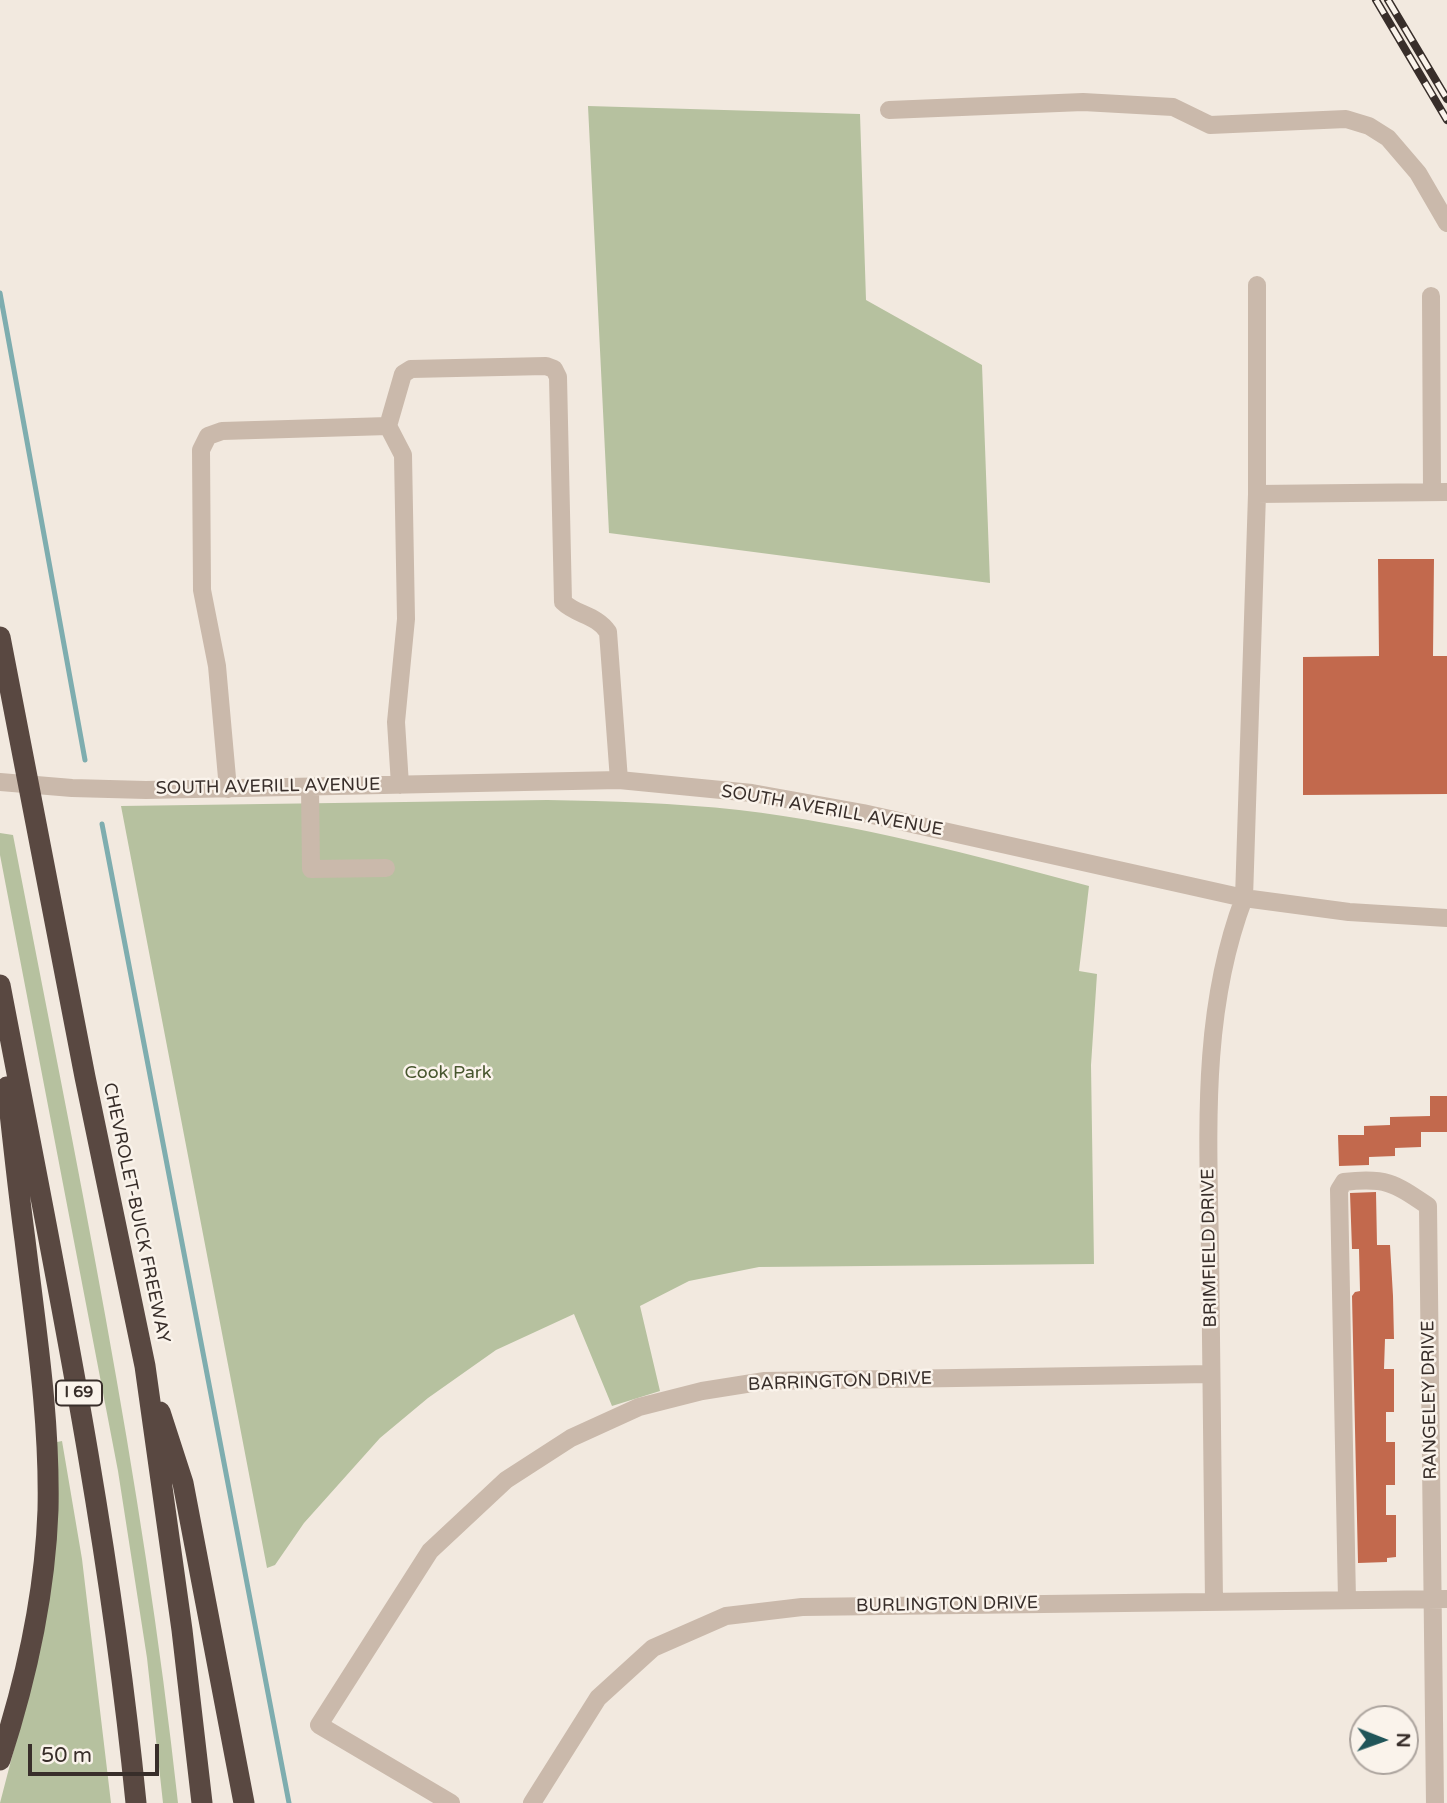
<!DOCTYPE html>
<html>
<head>
<meta charset="utf-8">
<style>
	body { margin:0 }
	#map { position:relative; width:1447px; height:1803px; overflow:hidden; background:#f2e9df; font-family:"Varela Round",sans-serif }
	canvas { display:block }
	.north { position:absolute; left:1349px; top:1705px; width:70px; height:70px; box-sizing:border-box; background:#faf3eb; border:2px solid #aca49e; border-radius:50%; rotate:91deg; font-size:19px; font-weight:700; line-height:28px; text-align:center; color:#382e2a }
	.north::after { content:''; display:block; margin:auto; width:24px; height:32px; background:#205559; clip-path:polygon(50% 0,100% 100%,50% 72%,0 100%) }
	.scale { position:absolute; left:28px; top:1744px; width:131px; height:32px; box-sizing:border-box; border:4px solid #382e2a; border-top:0; padding-left:9px; font-size:21px; line-height:24px; white-space:nowrap; color:#382e2a; -webkit-text-stroke:5px #faf3eb; paint-order:stroke }
</style>
</head>
<body>
<div id="map">
<canvas width="1447" height="1803"></canvas>
<div class="north">N</div>
<div class="scale">50 m</div>
</div>
<script>
const g = document.querySelector('canvas').getContext('2d');
g.lineJoin = 'round';
function fill(path, color) { g.fillStyle = color; g.fill(path, 'evenodd'); }
function trace(path, color, width, dash) { g.strokeStyle = color; g.lineWidth = width; g.lineCap = dash ? 'butt' : 'round'; g.setLineDash(dash || []); g.stroke(path); }
function drawText(font, color, halo, rows, align = 'center') {
  g.font = font + ' "Varela Round",sans-serif'; g.lineWidth = 5; g.setLineDash([]); g.textBaseline = 'middle'; g.strokeStyle = halo; g.fillStyle = color; for (const [text, x, y, turn = 0] of rows) {
    g.save(); g.translate(x, y); g.rotate((+turn || 0) * Math.PI / 180); g.textAlign = isNaN(turn) ? turn : align; if (halo) g.strokeText(text, 0, 0); g.fillText(text, 0, 0); g.restore();
  }
}
fill(new Path2D(`
	M588 106 860 114 866 300 982 365 990 583 609 533Z
	M547 800C611 801 675 803 739 810 857 824 974 855 1089 886L1079 971 1097 974 1091 1065 1094 1264 759 1267 689 1281 640 1306 660 1391 612 1406 574 1314 496 1350 428 1398 380 1438 304 1523 275 1565 267 1568 121 806Z
	M0 833 13 835C75 1157 143 1477 178 1803H163L147 1658 118 1471 0 855Z
	M62 1441 82 1559 111 1803H0L41 1645 57 1442Z`), '#b6c19f');
trace(new Path2D(`
	M0 293 85 760
	M102 824 289 1803`), '#7eadaf', 5);
fill(new Path2D(`
	M1378 559H1434L1433 656H1447V794L1303 795V657L1379 656Z
	M1430 1096H1447V1132H1421V1147L1395 1148V1156L1369 1157V1165L1339 1166 1338 1135H1364V1126L1390 1125V1117L1430 1116Z
	M1376 1192 1377 1245H1390L1393 1296 1394 1339H1385L1384 1369H1394V1412H1386V1442H1395V1485H1386V1515H1396V1557L1387 1558V1562L1358 1563 1352 1296 1355 1292 1360 1291 1359 1249H1352L1350 1193Z`), '#c2694d');
trace(new Path2D(`
	M889 110 1083 102 1173 107 1210 125 1346 119 1369 126 1388 138 1418 173 1447 223
	M1431 296 1432 492
	M388 426 403 374 411 369 546 366 554 369 558 377 563 602C576 615 597 615 608 632L619 780
	M1257 494 1447 492
	M0 782 72 788 146 790 619 780 752 793 863 813 1244 898 1349 912 1447 918
	M310 787 311 869 386 868
	M228 789 217 666 202 590 201 450 208 436 222 431 388 426 403 455 406 619 396 722 400 785
	M1347 1600 1339 1190 1344 1182C1386 1177 1394 1183 1428 1206L1435 1803
	M1214 1602C1213 1485 1211 1368 1210 1250 1208 1131 1201 1011 1244 898L1257 494V285
	M451 1803 319 1725 430 1551 506 1480 571 1438 639 1407 702 1391 765 1381 1211 1374
	M532 1803 598 1698 653 1648 726 1616 802 1607 1447 1599`), '#cab9ab', 18);
trace(new Path2D(`
	M0 637 85 1077 145 1366 182 1630 202 1803
	M0 985C52 1257 109 1527 136 1803
	M160 1412 183 1483 244 1803
	M0 1760C26 1680 45 1595 48 1510 50 1418 36 1331 25 1240 18 1189 13 1138 7 1087`), '#594841', 21);
const rail = new Path2D(`
	M1376 0 1447 120
	M1388 0 1447 99`);
trace(rail, '#382e2a', 8);
trace(rail, '#faf3eb', 5, [16]);
for (const [x, y, w] of [
	[79,1393,46]
]) { const box = new Path2D(); box.roundRect(x - w / 2, y - 12.5, w, 25, 5); g.fillStyle = '#faf3eb'; g.fill(box); trace(box, '#382e2a', 2); }
drawText('bold 16px', '#382e2a', null, [
	["I 69",79,1393]
]);
drawText('18px', '#382e2a', '#faf3eb', [
	["SOUTH AVERILL AVENUE",268,787,-1],
	["SOUTH AVERILL AVENUE",832,811,10],
	["CHEVROLET-BUICK FREEWAY",136,1213,78],
	["BRIMFIELD DRIVE",1210,1248,-91],
	["BARRINGTON DRIVE",840,1382,-2],
	["RANGELEY DRIVE",1430,1400,-91],
	["BURLINGTON DRIVE",947,1605,-1]
]);
drawText('18px', '#47562e', '#faf3eb', [
	["Cook Park",448,1073]
]);
</script>
</body>
</html>
